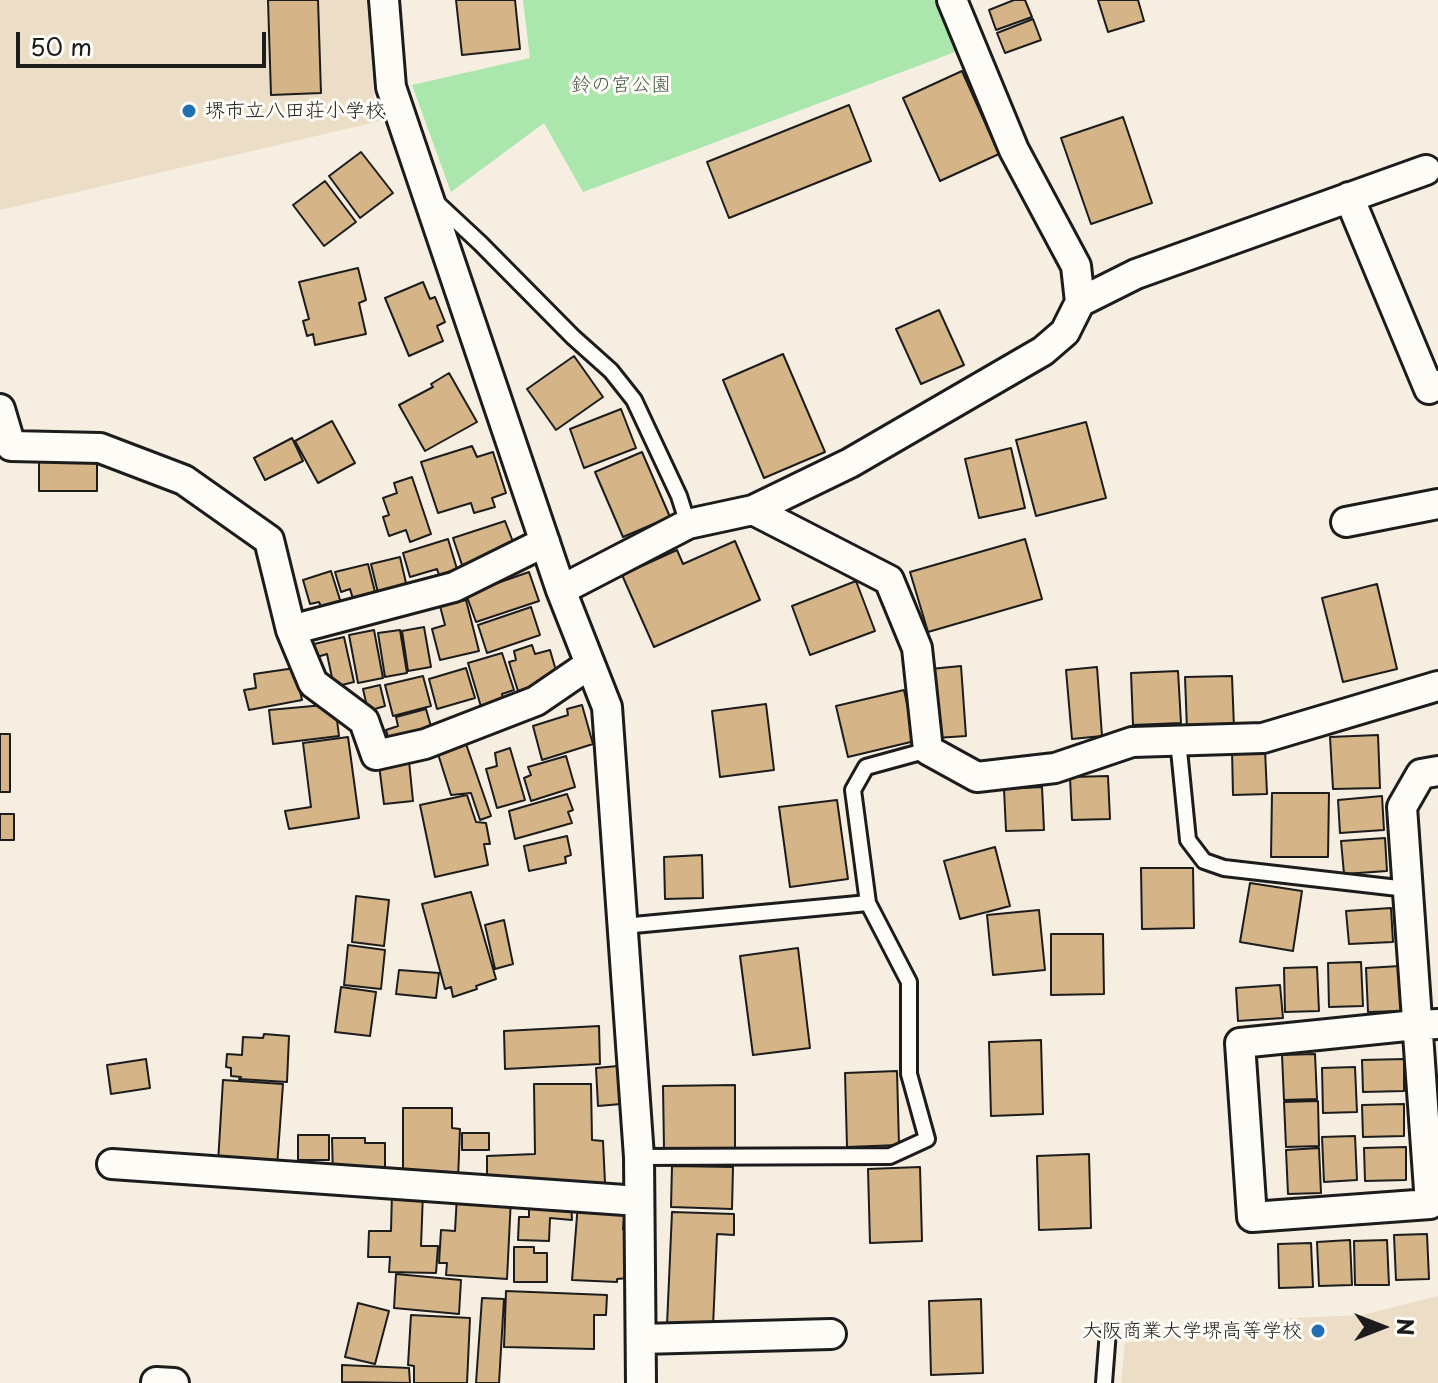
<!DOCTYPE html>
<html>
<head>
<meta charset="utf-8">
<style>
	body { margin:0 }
	#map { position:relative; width:1438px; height:1383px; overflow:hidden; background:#f5eee1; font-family:"Playpen Sans",sans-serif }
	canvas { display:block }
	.north { position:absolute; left:1342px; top:1287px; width:80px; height:80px; -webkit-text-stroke:6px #fdfcf7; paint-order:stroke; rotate:90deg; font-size:22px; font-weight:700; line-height:32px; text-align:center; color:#1c1c1c }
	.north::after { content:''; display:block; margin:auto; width:28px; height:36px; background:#1c1c1c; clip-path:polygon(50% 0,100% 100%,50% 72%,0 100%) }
	.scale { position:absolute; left:16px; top:32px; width:250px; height:36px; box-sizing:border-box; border:4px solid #1c1c1c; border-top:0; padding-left:10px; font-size:24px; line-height:28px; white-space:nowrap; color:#1c1c1c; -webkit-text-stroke:6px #fdfcf7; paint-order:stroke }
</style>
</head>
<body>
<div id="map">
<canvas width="1438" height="1383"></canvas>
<div class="north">N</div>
<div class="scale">50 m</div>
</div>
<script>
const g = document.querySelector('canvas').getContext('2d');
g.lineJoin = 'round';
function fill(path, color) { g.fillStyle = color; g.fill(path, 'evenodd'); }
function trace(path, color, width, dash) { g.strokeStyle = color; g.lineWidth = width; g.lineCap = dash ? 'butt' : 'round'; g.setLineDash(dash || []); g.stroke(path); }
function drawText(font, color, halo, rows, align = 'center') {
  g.font = font + ' "Playpen Sans","Klee One",sans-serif'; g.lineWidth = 6; g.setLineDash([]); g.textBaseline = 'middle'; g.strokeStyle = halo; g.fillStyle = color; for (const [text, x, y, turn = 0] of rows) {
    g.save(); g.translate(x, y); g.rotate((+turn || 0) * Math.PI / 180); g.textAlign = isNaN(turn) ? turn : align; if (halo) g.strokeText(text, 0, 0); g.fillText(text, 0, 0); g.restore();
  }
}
fill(new Path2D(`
	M0 0H367L374 100 380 121 0 210Z
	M1438 1296V1383H1121L1125 1343 1270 1319 1363 1315Z`), '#ebddc6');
fill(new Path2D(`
	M523 0H944L963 49 583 192 544 123 451 192 412 85 530 58Z`), '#abe6ac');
const building = new Path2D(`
	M268 0H318L321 93 271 95Z
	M456 0H515L520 49 462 55Z
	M1014 0H1025L1032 17 996 30 989 10Z
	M1098 0H1138L1144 21 1108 32Z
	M1033 19 1041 40 1005 53 997 33Z
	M962 71 999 154 940 181 903 98Z
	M849 105 871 161 729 218 707 162Z
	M1123 117 1152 203 1091 224 1061 138Z
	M361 152 393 193 360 218 329 176Z
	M325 181 356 222 324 246 293 205Z
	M358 268 366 300 359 303 366 334 315 345 313 334 307 336 303 321 309 319 299 282Z
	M423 282 430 299 435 297 445 322 437 326 443 341 409 356 385 298Z
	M939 310 964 365 921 384 896 329Z
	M783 354 825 452 764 478 723 380Z
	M574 356 603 397 556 430 527 389Z
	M449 373 477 422 425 451 399 405 433 387 431 384Z
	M621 409 636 448 584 468 570 429Z
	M332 421 355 463 318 483 295 441Z
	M1086 422 1106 498 1036 516 1016 440Z
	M292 438 303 461 265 480 254 458Z
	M472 446 477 457 493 452 506 493 492 498 495 507 474 513 471 503 438 513 421 462Z
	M1011 448 1025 508 979 518 965 459Z
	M642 452 670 517 623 537 595 472Z
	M39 461H97V491H39Z
	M412 477 431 534 410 542 406 530 389 536 383 517 389 515 383 498 397 493 394 483Z
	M505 521 515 547 462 565 453 538Z
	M448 539 457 569 439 575 437 569 410 577 403 553Z
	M1025 539 1042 599 928 632 910 572Z
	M735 541 760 600 654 647 622 575 677 550 683 564Z
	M400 557 406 583 398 586 399 592 379 597 371 564Z
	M368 564 376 596 354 602 350 589 341 592 335 572Z
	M331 571 341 603 322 609 319 602 310 604 303 580Z
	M529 572 539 601 476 622 466 594Z
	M856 581 875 631 810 655 792 606Z
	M1377 584 1397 669 1343 682 1322 598Z
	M466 600 479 651 440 660 432 629 445 625 440 606Z
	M531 607 540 635 487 653 478 625Z
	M424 627 431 667 408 671 402 631Z
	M374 630 383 678 358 683 349 635Z
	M400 630 407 673 385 677 378 633Z
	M344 637 354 682 334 687 327 654 317 657 314 644Z
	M532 645 535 654 550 650 557 674 543 678 544 683 518 691 509 662 516 660 514 651Z
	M502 653 514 690 502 694 504 703 482 710 468 663Z
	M961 666 966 736 936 738 930 669Z
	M1097 667 1102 736 1072 739 1066 670Z
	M295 668 302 700 249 710 244 690 256 688 254 674Z
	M466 668 475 698 437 709 429 679Z
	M1178 671 1181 723 1133 725 1131 673Z
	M423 676 431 706 393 716 385 685Z
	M1232 676 1234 728 1187 730 1185 677Z
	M380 685 385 706 368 711 363 689Z
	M904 690 915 741 848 757 836 706Z
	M335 704 339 736 273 744 269 710Z
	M766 704 774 770 720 777 712 711Z
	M582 705 593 744 542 760 533 726 568 715 567 709Z
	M426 709 434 737 390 745 386 730 398 726 396 717Z
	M0 734H10V792H0Z
	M1378 735 1380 788 1333 789 1330 737Z
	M348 737 359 818 289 829 285 811 311 807 303 743Z
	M465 741 491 816 480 820 471 793 451 795 438 754 446 751 444 748Z
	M510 748 525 800 497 808 486 769 497 766 495 753Z
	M1265 749 1267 794 1233 795 1232 750Z
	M566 756 575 787 531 801 524 778 531 775 528 767Z
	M409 761 413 801 384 804 379 765Z
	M1108 776 1110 819 1072 820 1070 777Z
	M1042 787 1044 830 1006 831 1004 789Z
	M1272 793H1329L1328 857H1271Z
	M567 794 573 810 568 812 572 823 515 839 509 811Z
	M467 795 476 822 486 823 490 844H484L488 865 435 877 420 805Z
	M1382 796 1384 830 1340 833 1338 800Z
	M837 800 848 879 790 887 779 807Z
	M0 814H14V840H0Z
	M567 836 571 855 565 857 566 863 529 871 524 846Z
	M1385 838 1387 871 1344 874 1341 841Z
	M995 847 1010 906 960 919 944 861Z
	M702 855 703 898 665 899 664 857Z
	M1141 868H1193L1194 928 1142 929Z
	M1250 883 1302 891 1293 951 1240 942Z
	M471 892 496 979 476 986 477 989 453 997 451 987 445 989 422 904Z
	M356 896 389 900 384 946 352 942Z
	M1391 908 1393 942 1349 944 1346 911Z
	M1039 910 1045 970 993 975 987 915Z
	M504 920 513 964 495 969 485 925Z
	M1051 934H1103L1104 994 1051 995Z
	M348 945 385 950 381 989 344 985Z
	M798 948 810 1048 753 1055 740 956Z
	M1361 962 1363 1006 1329 1007 1328 963Z
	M1400 966 1401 1011 1368 1012 1366 968Z
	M1317 967 1319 1011 1285 1012 1284 968Z
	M399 970 439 973 436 998 396 994Z
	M1280 985 1283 1018 1238 1021 1236 988Z
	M341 987 376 992 370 1036 335 1032Z
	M599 1026 600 1064 505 1069 504 1031Z
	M264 1034 289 1036 287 1082 239 1079 241 1077 231 1076V1068L226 1067 227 1054 242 1055 243 1037 263 1038Z
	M1041 1040 1043 1114 991 1116 989 1042Z
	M1315 1054 1317 1099 1284 1100 1282 1055Z
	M146 1059 150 1088 111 1094 107 1065Z
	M1404 1059V1091L1363 1092 1362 1060Z
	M618 1066 621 1104 598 1106 596 1068Z
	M1355 1067 1357 1112 1323 1113 1322 1068Z
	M897 1071 899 1145 847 1147 845 1073Z
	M223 1080 283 1084 277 1167 218 1163Z
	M534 1084H591L592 1140 603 1141 605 1183 487 1184V1156L535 1154Z
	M735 1085V1148L664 1149 663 1086Z
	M1318 1101 1319 1146 1286 1147 1284 1102Z
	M1404 1104V1136L1363 1137 1362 1105Z
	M403 1108H452V1128L460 1129 458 1179 403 1178Z
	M462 1133H489V1150H462Z
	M298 1135H329V1160H298Z
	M1355 1136 1357 1180 1324 1182 1322 1137Z
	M332 1138H365V1143H385V1177H333Z
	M1406 1147V1180L1365 1181 1364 1148Z
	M1319 1148 1321 1193 1288 1194 1286 1150Z
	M1089 1154 1091 1228 1039 1230 1037 1156Z
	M672 1166 733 1167 732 1209 671 1207Z
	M920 1167 922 1241 870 1243 868 1169Z
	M392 1192 423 1193 421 1246H438L436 1273 389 1272 390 1257H368L369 1231H391Z
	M457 1195 511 1198 507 1279 446 1275 447 1263H439L441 1230 455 1231Z
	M529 1199 571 1202 572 1220 550 1218 549 1241 518 1240 519 1217H529Z
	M578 1203 625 1210 623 1229H627L628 1278 617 1279V1282L572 1280Z
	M672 1212 734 1214V1235L717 1234 713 1327 667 1325Z
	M1427 1234 1429 1279 1396 1280 1394 1235Z
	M1350 1240 1352 1285 1319 1286 1317 1242Z
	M1387 1240 1389 1285H1355L1354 1241Z
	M1311 1243 1313 1287 1279 1288 1278 1244Z
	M514 1247H534V1253H547V1282H514Z
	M396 1274 461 1280 459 1314 394 1308Z
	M506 1291 607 1295 606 1315H594V1349L504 1347Z
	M482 1298 504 1299 499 1383H476Z
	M981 1299 983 1373 931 1375 929 1301Z
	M358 1303 389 1311 375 1364 345 1357Z
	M411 1315 470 1318 467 1383H414V1366L408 1365Z
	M342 1365 409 1368 410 1383 342 1382Z`);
fill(building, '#d5b488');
trace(building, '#1c1c1c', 2);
const service = new Path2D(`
	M437 203 480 243 573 337 611 371 634 400 679 496 688 524
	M1178 740 1188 840 1204 861 1224 868 1407 889
	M623 926 868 903
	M639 1157 890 1156 927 1139 909 1074V982L868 903 853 790 866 767 928 750
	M1104 1383 1108 1331`);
const minor = new Path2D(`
	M384 0 391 87 561 590 607 707 639 1157 641 1383
	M1349 197 1429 389 1438 385
	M1080 302 1136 274 1426 170
	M0 409 11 446 100 448 184 480 269 540 291 630 454 587 545 542
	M753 510 850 463 1043 351 1065 332 1080 302 1076 266 1014 150 952 0
	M1346 522 1438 504
	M561 590 688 524 753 510 889 580 917 648 928 750 977 777 1055 768 1132 742 1263 738 1438 686
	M291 630 313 683 364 721 376 755 425 744 536 701 590 664
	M1438 771 1421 774 1402 807 1430 1204 1252 1217 1240 1043 1416 1025 1438 1024
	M112 1164 639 1201
	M641 1339 831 1334
	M156 1382 174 1383`);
trace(service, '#1c1c1c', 20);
trace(minor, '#1c1c1c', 34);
trace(service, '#fdfcf7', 14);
trace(minor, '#fdfcf7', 28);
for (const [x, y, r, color] of [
	[189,111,8,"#1f6fb2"],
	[1318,1331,8,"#1f6fb2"]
]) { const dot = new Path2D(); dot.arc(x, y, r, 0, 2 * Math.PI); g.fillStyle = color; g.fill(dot); trace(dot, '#fdfcf7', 3); }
drawText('20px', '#475947', '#fdfcf7', [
	["鈴の宮公園",621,85]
]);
drawText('20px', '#1c1c1c', '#fdfcf7', [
	["堺市立八田荘小学校",205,111],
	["大阪商業大学堺高等学校",1302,1331,"right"]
], 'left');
</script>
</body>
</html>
